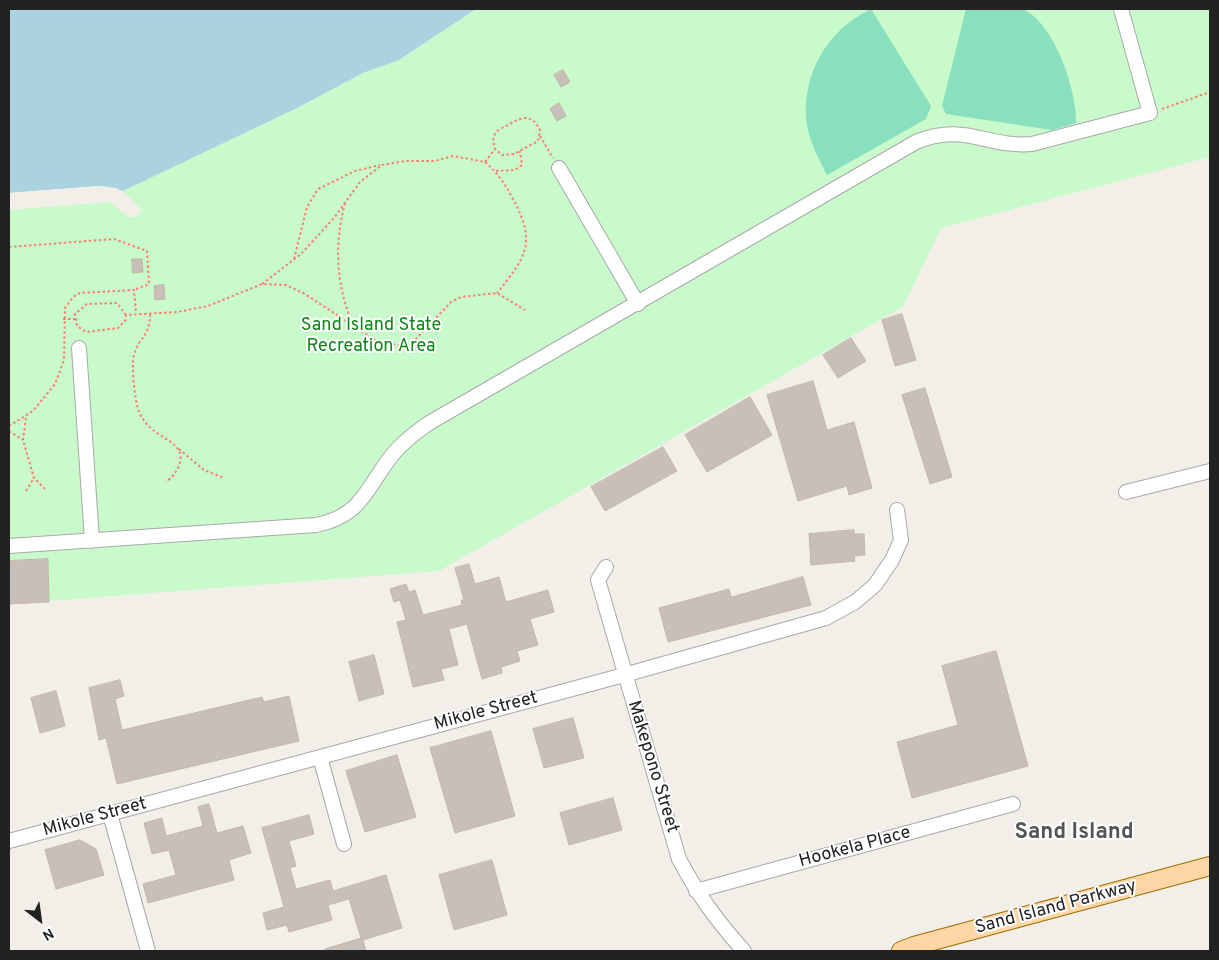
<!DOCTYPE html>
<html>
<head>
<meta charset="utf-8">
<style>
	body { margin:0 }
	#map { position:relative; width:1219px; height:960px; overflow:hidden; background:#f2efe9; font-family:Overpass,sans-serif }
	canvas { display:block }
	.frame { position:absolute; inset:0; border:10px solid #222; pointer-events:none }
	.north { position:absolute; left:15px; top:895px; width:50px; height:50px; -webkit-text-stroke:4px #fff; paint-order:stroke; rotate:150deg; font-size:14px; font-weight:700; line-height:20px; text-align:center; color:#222 }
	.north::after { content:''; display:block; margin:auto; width:18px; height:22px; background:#222; clip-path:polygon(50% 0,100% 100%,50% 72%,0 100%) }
</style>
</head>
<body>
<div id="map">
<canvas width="1219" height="960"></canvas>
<div class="frame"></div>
<div class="north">N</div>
</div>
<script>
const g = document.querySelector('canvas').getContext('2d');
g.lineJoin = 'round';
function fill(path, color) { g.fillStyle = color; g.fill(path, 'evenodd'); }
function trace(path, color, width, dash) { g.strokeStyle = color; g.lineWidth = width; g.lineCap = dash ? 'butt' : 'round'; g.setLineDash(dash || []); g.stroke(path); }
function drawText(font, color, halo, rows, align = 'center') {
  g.font = font + ' Overpass,sans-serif'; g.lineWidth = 4; g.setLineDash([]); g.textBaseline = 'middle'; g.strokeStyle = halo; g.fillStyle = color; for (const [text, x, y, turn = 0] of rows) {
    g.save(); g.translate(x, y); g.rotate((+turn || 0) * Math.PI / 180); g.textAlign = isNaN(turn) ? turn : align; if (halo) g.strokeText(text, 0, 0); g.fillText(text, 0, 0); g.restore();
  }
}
fill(new Path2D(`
	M476 9H1210V157L941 228 903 307 439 571 9 604V210L109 202 129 217H136L140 213V208L123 191 297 108 363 73 399 60Z`), '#c8facc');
fill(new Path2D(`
	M871 9 931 106 926 119 827 175C819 159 810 143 807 125 800 76 827 30 871 9Z
	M966 9C976 9 1015 6 1023 9 1055 24 1077 91 1076 123L1052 130 946 114 942 106Z`), '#88e0be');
fill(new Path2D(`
	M9 9H476L399 60 363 73 297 108 123 191 99 186 9 193Z`), '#aad3df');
fill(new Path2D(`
	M99 186 116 188 125 193 99 188 9 195V193Z`), '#f2efe9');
const building = new Path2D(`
	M563 70 570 82 561 87 554 75Z
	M559 103 566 116 557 121 550 109Z
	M132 259H142L143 272 133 273Z
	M164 285 165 299 155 300 154 286Z
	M902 314 916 360 895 366 882 320Z
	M851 338 866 361 838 378 823 355Z
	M813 381 827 430 854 422 872 488 849 495 847 486 798 501 767 395Z
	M925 388 952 477 930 484 902 395Z
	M750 397 772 435 707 472 685 435Z
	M663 447 677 471 605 511 591 487Z
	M854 530V534H864L865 555 854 556 855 561 811 565 809 534Z
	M48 559 49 602 9 604V561Z
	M469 564 475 584 499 577 506 602 548 590 554 612 530 619 538 645 517 651 520 661 501 667 502 673 482 679 467 624 449 629 458 665 441 669 444 680 413 687 397 622 406 620 400 600 394 602 390 589 406 584 409 592 415 590 423 615 462 605 461 600H464L455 568Z
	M803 577 811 605 668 642 659 608 729 589 731 597Z
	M996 651 1028 766 912 798 897 742 958 725 942 666Z
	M374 655 384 694 359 701 349 662Z
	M120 680 124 696 115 699 122 730 262 697 264 702 289 696 299 741 117 784 106 738 99 740 89 688Z
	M56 691 65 726 40 733 31 698Z
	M573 718 584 758 544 768 533 729Z
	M491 731 515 816 455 833 430 748Z
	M397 755 416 817 365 832 346 771Z
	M613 798 622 830 569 845 560 813Z
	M209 804 217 833 243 826 251 853 229 860 234 880 148 903 143 884 176 875 169 850 152 854 144 823 162 818 166 836 203 826 198 807Z
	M309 815 314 834 289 841 296 866 290 868 296 889 330 880 333 891 386 875 402 928 363 940 366 951H325V949L361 938 349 899 328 905 332 920 289 932 287 925 267 930 263 913 284 907 262 828Z
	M80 840 96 849 104 875 56 889 45 850Z
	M492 860 507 915 454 930 439 875Z`);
fill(building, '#c7bfb8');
trace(building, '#c4b6ab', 1);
const minor = new Path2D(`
	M559 168 638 304
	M79 348 92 541
	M1126 492 1210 471
	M9 546 316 525C363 516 367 486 393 454 404 441 416 432 429 423L916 142C965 122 987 148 1032 144L1150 113 1121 9
	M606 567 598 580 679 859C698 895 717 921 744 951
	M320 757 344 844
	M110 814 148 951
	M9 841 624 675 826 618 855 602 875 585 892 560 901 540 897 510
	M696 891 1013 804`);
const major = new Path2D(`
	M901 951 914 946 1210 866`);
trace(minor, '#a9a9a9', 16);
trace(major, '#a06b00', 20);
trace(new Path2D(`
	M1162 109 1210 92
	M540 136 553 158
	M485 162C498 173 505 184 513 199 537 243 526 257 497 293
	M496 171 515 170 522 165 520 151
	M345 203C334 246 336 285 353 325
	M9 247 114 239 147 251 149 284 134 290
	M294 259 307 207 318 189 355 171 380 165
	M262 284 301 254 334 218 360 182 382 165 405 161H435L453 156 485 162 495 149C494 144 492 139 495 134 498 129 504 127 508 125 522 117 532 113 540 130L538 141 514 154 502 155 495 149
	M150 314C150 338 139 336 134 355 131 366 135 402 139 412 150 435 167 435 178 449 186 459 175 476 166 482
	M126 315 117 303 87 304 75 314 77 326 86 332 118 328 125 321 126 315 177 312 208 306 262 284 286 285 305 294 378 342 405 346 413 342 451 302 461 297 497 293 525 310
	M63 319H76
	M26 418 23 440 34 478 46 490
	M9 426 33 411 55 384 64 360 65 308 73 297 80 293 134 290 136 313
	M9 431 23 440
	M179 449 204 470 224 478
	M26 491 34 478`), '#fa8072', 2, [2.5, 2.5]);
trace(minor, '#fff', 14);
trace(major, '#fcd6a4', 18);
drawText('18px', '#0c8416', '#fff', [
	["Sand Island State",371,326],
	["Recreation Area",371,347]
]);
drawText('18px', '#222', '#fff', [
	["Mikole Street",486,712,-15],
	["Makepono Street",652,767,73],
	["Mikole Street",95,818,-15],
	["Hookela Place",855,848,-15],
	["Sand Island Parkway",1056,908,-15]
]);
drawText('bold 22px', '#555', '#fff', [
	["Sand Island",1074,834]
]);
</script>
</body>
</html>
